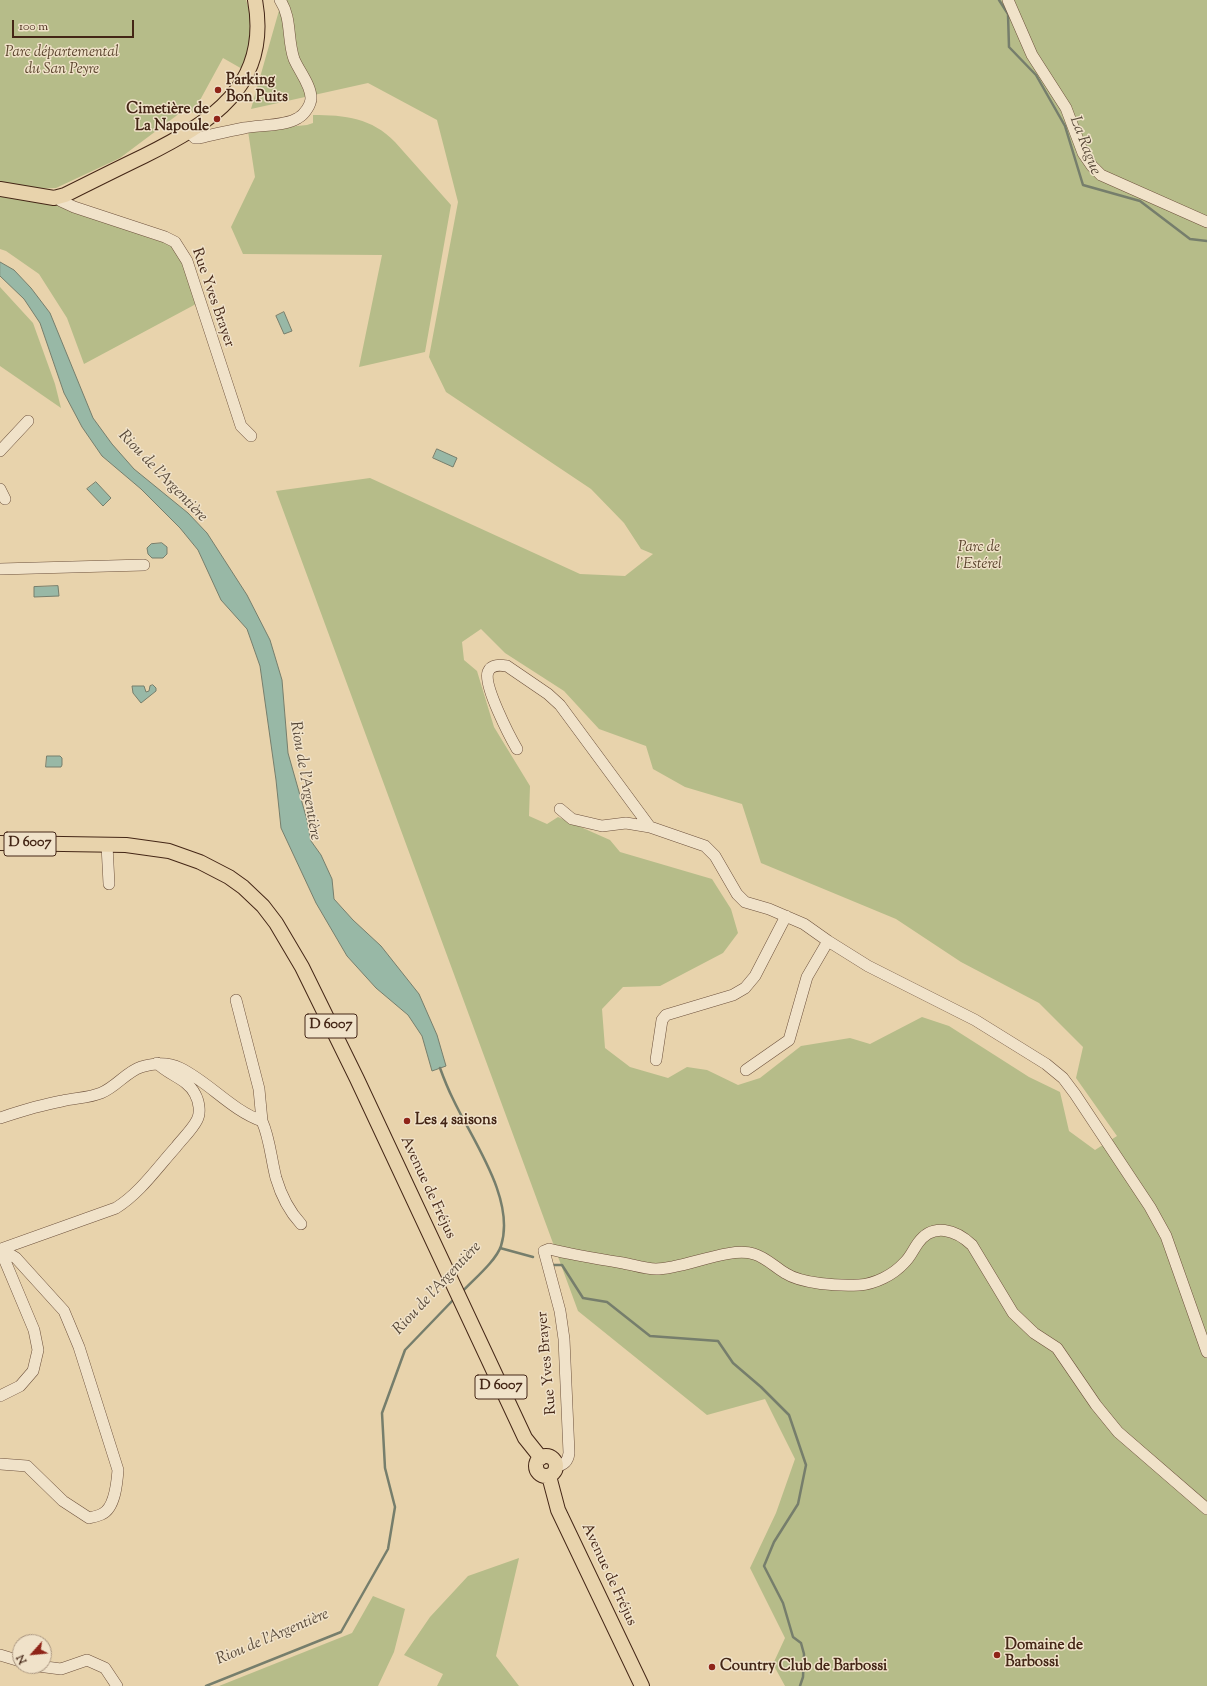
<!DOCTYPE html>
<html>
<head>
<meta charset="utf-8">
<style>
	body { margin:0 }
	#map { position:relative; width:1207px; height:1686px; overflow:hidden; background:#e8d3ac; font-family:"Sorts Mill Goudy",serif }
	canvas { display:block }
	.north { position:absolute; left:12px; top:1634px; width:40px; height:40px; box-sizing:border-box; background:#f0e2c9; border:1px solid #ab9781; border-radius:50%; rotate:243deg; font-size:11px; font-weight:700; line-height:16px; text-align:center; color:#442616 }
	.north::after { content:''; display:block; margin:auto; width:14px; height:18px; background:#8f2418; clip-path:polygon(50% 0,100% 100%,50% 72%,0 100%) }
	.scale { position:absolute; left:12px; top:20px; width:122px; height:18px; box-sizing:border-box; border:2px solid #442616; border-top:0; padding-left:5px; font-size:12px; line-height:14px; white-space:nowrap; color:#442616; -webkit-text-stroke:3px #f0e2c9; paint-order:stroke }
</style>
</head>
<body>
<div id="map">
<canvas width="1207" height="1686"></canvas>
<div class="north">N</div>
<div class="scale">100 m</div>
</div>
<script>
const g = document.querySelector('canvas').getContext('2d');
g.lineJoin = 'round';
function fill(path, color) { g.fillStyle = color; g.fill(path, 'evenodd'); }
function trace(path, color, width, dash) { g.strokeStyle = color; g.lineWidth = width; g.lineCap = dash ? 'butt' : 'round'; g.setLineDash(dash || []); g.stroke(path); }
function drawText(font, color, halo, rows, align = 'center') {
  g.font = font + ' "Sorts Mill Goudy",serif'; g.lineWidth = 3; g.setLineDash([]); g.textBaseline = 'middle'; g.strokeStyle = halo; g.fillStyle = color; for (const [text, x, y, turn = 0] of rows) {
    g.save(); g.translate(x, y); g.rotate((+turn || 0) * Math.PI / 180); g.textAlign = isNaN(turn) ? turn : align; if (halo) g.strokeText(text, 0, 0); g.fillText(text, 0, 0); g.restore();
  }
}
fill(new Path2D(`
	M0 0H246L252 18 250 51 244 70 223 58 193 113 188 107 120 158 56 188 32 189 0 182Z
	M282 0H1207V1686H785L773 1664 785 1638 750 1568 776 1513 795 1459 765 1399 707 1415 578 1311 276 491 370 478 580 574 625 576 653 554 641 549 624 523 591 489 446 392 429 357 458 202 437 120 368 83 251 109ZM481 629 505 653 564 691 599 729 646 746 653 769 685 787 742 804 761 863 896 919 961 962 1039 1003 1083 1047 1076 1078 1117 1136 1095 1150 1069 1131 1060 1092 1029 1077 949 1026 922 1017 870 1044 850 1038 801 1046 760 1078 738 1085 707 1070 687 1067 668 1078 630 1067 605 1048 602 1009 623 987 660 986 723 953 738 933 731 909 712 879 620 852 610 840 558 817 547 824 529 816 530 786 494 727 477 671 464 660 462 642Z
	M313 115C345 115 372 118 395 142L451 205 425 352 359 367 382 255 243 254 231 227 255 177 248 131 307 125 313 123Z
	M0 194 61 205 152 239 174 245 184 265 196 304 84 364 67 318 39 274 6 251 0 249Z
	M0 287 33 323 55 384 61 408 0 366Z
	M519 1558 496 1656 519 1686H437L443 1674 404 1655 430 1617 468 1576Z
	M373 1596 405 1609 394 1652 378 1686H219L352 1633Z`), '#b6bc89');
const water = new Path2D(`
	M0 262 14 270 31 288 50 313 93 418 112 444 134 469 188 513 207 533 247 595 270 640 282 680 288 753 307 820 311 841 321 855 332 879 334 899 353 920 381 946 419 994 437 1035 446 1066 432 1071 422 1036 408 1015 376 988 347 956 316 903 281 828 276 780 260 666 247 629 221 600 198 550 180 528 141 489 102 456 82 427 64 393 40 323 24 299 0 276Z
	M284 312 292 331 284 334 276 316Z
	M437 449 457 458 453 467 433 458Z
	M96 482 111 498 103 506 87 489Z
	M162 543 167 547V554L163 558H152L148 554 147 548 151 544Z
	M58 586 59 596 34 597V587Z
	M153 685 156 688V691L141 703 133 693 132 686H144L146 692 149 691 150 686Z
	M47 756H60L62 758V765L61 767H46Z`);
fill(water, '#98b8a6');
trace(water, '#767e6c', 1);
trace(new Path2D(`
	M999 0 1008 14 1009 47 1036 75 1065 126 1083 185 1140 201 1190 239 1207 241
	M440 1068C444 1079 448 1089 453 1099 472 1140 516 1199 501 1246 496 1261 473 1280 462 1292
	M500 1248 533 1257
	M554 1265H562L583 1298 607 1302 650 1336 718 1341 733 1363 761 1387 789 1415 806 1465 798 1504 774 1542 764 1566 783 1603 793 1637 801 1643 804 1654 803 1677 800 1686
	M206 1686 341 1632 388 1549 395 1507 385 1468 382 1413 405 1350 455 1298`), '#767e6c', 2.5);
const minor = new Path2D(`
	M1008 0 1032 55 1066 108 1083 153 1092 166 1101 175 1207 222
	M189 132 195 138H199C214 134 229 131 244 128 259 125 286 126 298 118 304 115 311 105 311 98 311 85 299 71 294 59 287 39 292 18 280 0
	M58 197 61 201 74 207 165 237 175 242 187 261 241 426 251 436
	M0 451 28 421
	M0 489 5 499
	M0 569 144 565
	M517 749C510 737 483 685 488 672 491 664 500 665 507 666L548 694 560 705 650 827
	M560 809 572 819 602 826 626 823 650 827 705 846 715 856 737 894 745 902 769 909 804 924 828 941 868 966 975 1020 1046 1064 1063 1078 1075 1094 1150 1207 1166 1236 1207 1352
	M107 845 109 884
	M236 1000 259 1089 262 1121
	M656 1060 662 1020 666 1015 733 995 745 988 755 976 786 916
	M746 1070 789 1040 807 977 828 941
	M0 1118C21 1111 40 1105 62 1101 74 1098 89 1098 101 1093 116 1087 126 1072 141 1067 154 1063 168 1062 180 1068 209 1082 231 1110 262 1121 270 1139 271 1159 276 1178 281 1195 289 1211 301 1224
	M0 1249 34 1330 38 1350 33 1371 20 1386 0 1396
	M0 1464 27 1466 63 1501 89 1518C93 1517 98 1516 102 1514 115 1508 117 1483 118 1470L79 1347 64 1311 16 1258 1 1249 116 1208C140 1193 157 1168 176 1147 182 1139 192 1130 197 1120 201 1113 199 1101 195 1094 188 1079 168 1075 157 1063
	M556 1466C565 1465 568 1461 569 1453L564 1339 560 1311 544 1251 549 1249C573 1255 598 1259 623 1263 634 1265 645 1269 656 1269 684 1269 729 1246 754 1254 765 1257 775 1267 785 1273 802 1284 838 1286 859 1285 875 1284 893 1275 904 1263 910 1258 913 1250 918 1243 933 1222 956 1230 972 1245L1013 1313 1034 1333 1057 1348 1096 1405 1118 1432 1207 1509
	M0 1655 20 1661
	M38 1666 61 1669 87 1660 105 1668 117 1686`);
const major = new Path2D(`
	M0 189 54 198 65 195C91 182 117 169 144 156 210 123 271 86 255 0
	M0 843 126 845 169 851 200 862 229 877 243 887 263 906 276 923 302 967 357 1079 525 1438 541 1458
	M536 1466a10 10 0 1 1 20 0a10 10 0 1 1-20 0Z
	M549 1476 558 1510 642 1686`);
trace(minor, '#6d513c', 12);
trace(major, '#442616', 16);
trace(minor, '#f0e2c9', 11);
trace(major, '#e8d3ac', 14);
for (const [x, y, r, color] of [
	[218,90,4,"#8f2418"],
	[217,119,4,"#8f2418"],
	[407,1121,4,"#8f2418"],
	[997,1655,4,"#8f2418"],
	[712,1667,4,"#8f2418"]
]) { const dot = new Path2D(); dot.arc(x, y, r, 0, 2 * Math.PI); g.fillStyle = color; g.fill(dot); trace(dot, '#f0e2c9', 1.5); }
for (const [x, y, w] of [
	[30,844,52],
	[331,1026,52],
	[501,1387,52]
]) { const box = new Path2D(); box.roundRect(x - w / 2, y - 12, w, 24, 3); g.fillStyle = '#f0e2c9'; g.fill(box); trace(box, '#442616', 1); }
drawText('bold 14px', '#442616', null, [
	["D 6007",30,844],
	["D 6007",331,1026],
	["D 6007",501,1387]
]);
drawText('italic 15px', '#5b442d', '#f0e2c9', [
	["Parc départemental",62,53],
	["du San Peyre",62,70],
	["Parc de",979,548],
	["l'Estérel",979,565]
]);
drawText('bold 15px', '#442616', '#f0e2c9', [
	["Parking",226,81],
	["Bon Puits",226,98],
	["Cimetière de",209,110,"right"],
	["La Napoule",209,127,"right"],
	["Les 4 saisons",415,1121],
	["Domaine de",1005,1646],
	["Barbossi",1005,1663],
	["Country Club de Barbossi",720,1667]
], 'left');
drawText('15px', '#442616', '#f0e2c9', [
	["Rue Yves Brayer",212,298,71],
	["Avenue de Fréjus",427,1188,65],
	["Rue Yves Brayer",548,1363,-95],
	["Avenue de Fréjus",608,1575,65]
]);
drawText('italic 16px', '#594a3a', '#f0e2c9', [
	["La Rague",1084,146,69],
	["Riou de l'Argentière",162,477,46],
	["Riou de l'Argentière",304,781,80],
	["Riou de l'Argentière",438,1289,-47],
	["Riou de l'Argentière",273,1638,-23]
]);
</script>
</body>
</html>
